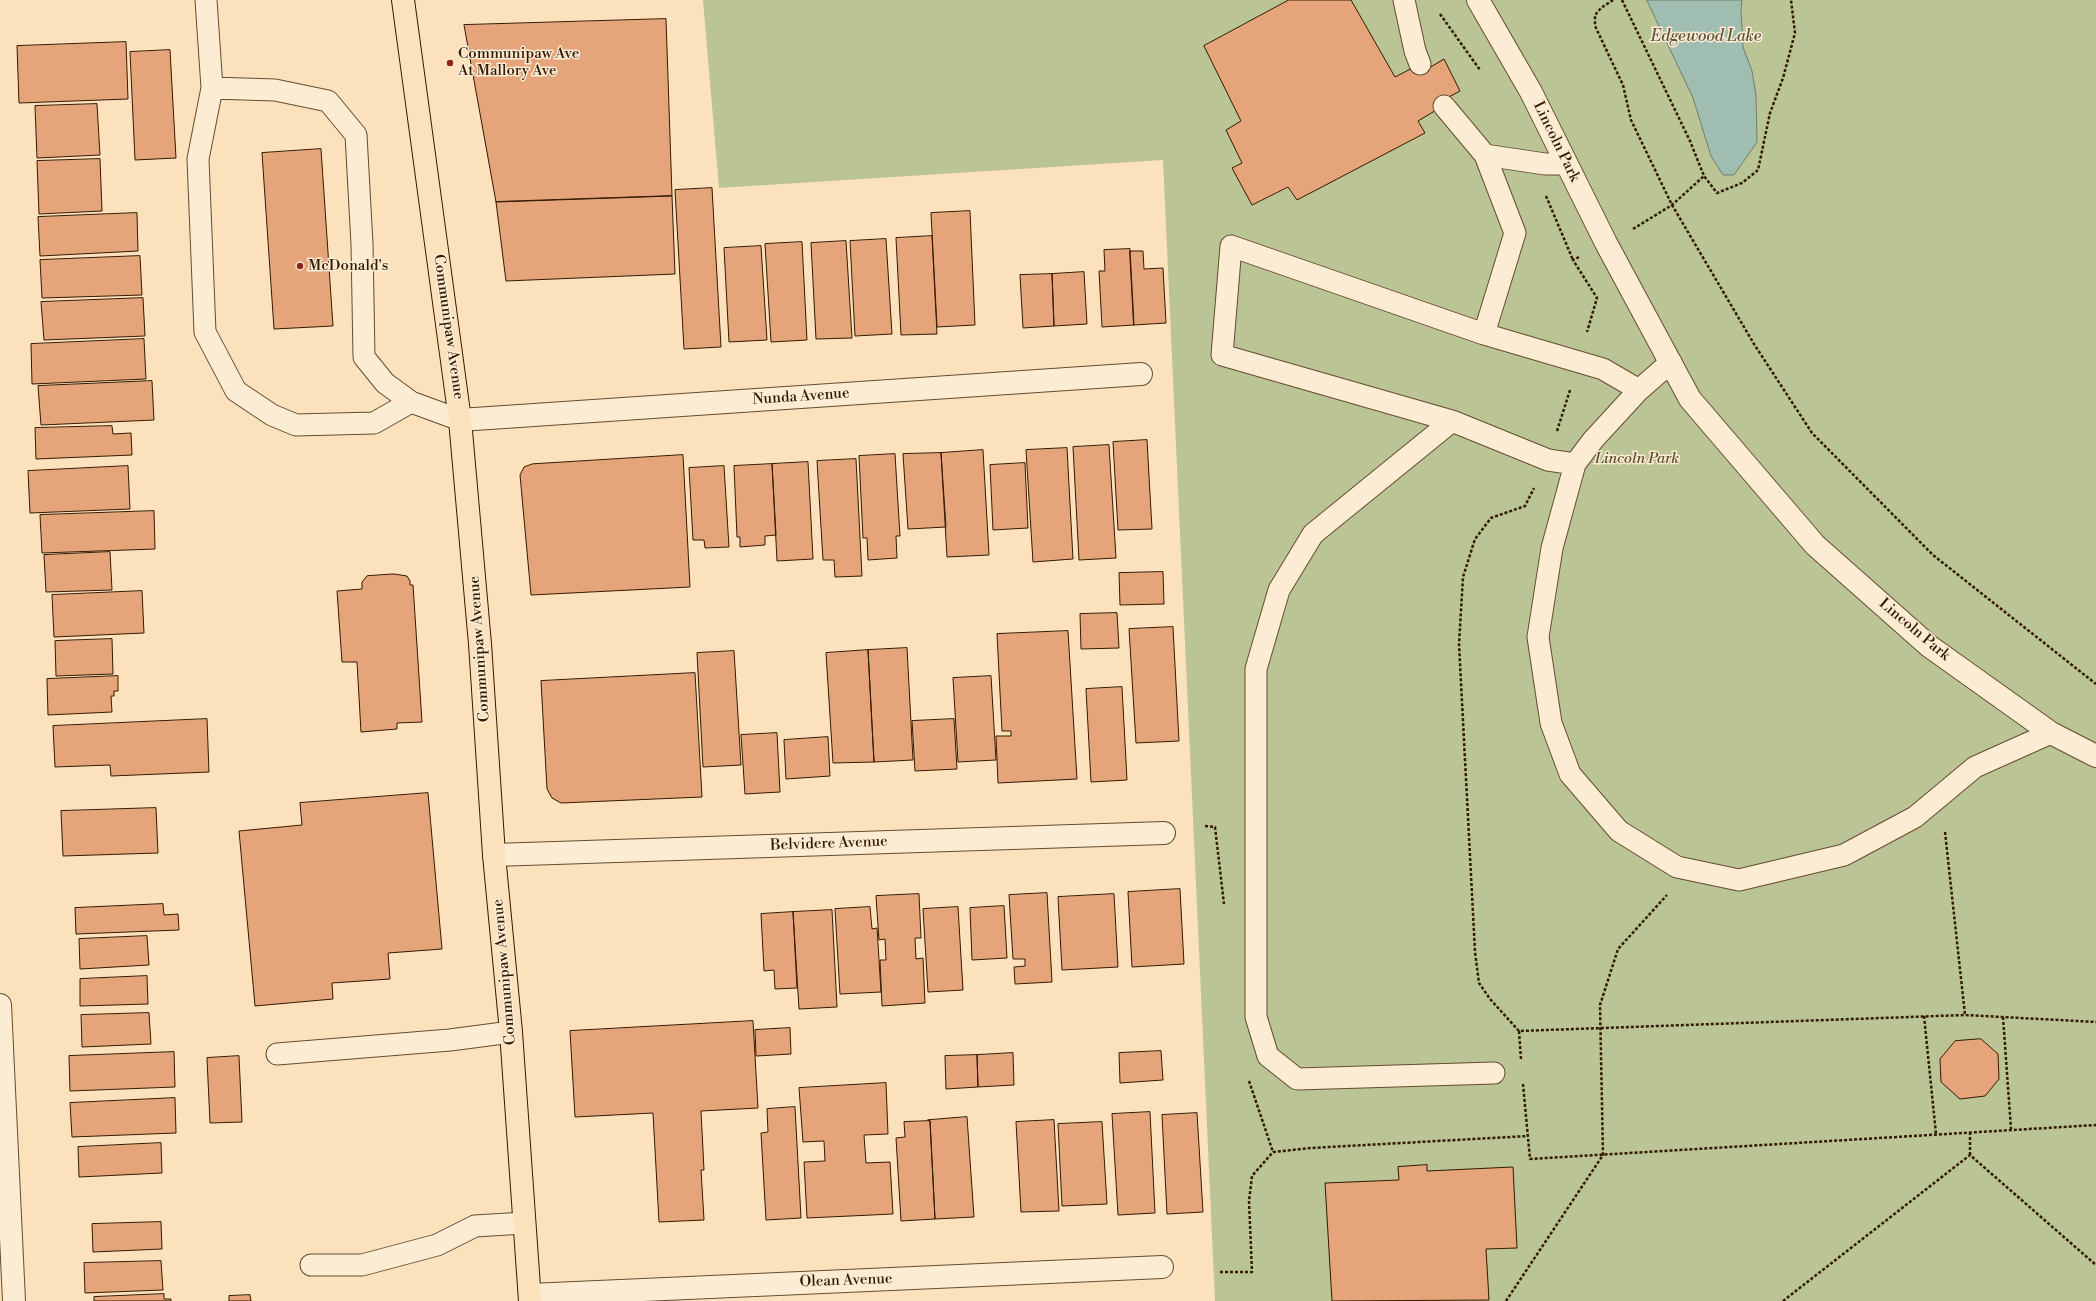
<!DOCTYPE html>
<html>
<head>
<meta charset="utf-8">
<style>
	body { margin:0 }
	canvas { display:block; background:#fbe2bd }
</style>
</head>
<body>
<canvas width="2096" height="1301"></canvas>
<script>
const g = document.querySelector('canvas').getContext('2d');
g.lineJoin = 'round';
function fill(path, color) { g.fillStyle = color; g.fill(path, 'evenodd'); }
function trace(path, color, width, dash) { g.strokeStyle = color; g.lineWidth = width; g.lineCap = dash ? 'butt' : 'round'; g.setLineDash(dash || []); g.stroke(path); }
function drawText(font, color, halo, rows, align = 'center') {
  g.font = font + ' "Libre Bodoni",serif'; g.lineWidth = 3; g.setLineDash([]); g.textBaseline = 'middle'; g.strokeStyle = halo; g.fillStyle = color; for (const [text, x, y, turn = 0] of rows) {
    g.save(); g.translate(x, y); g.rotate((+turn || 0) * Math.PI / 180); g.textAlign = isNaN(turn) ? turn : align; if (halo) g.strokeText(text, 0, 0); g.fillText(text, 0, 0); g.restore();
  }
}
fill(new Path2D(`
	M703 0H2096V1301H1215L1163 160 719 188Z`), '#bac494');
const water = new Path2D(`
	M1647 0H1742L1741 10 1743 47 1752 71 1756 95 1757 142 1734 175H1723L1711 156 1693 98Z`);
fill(water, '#9fbeb1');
trace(water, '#747c6a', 1);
const building = new Path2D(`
	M1289 0H1351L1395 77 1426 61 1429 68 1444 59 1460 91 1447 98 1448 103 1418 121 1425 133 1297 200 1288 187 1252 205 1232 168 1242 163 1226 130 1241 121 1204 46Z
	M666 19 672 196 496 202 464 25Z
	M126 42 128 99 19 103 17 46Z
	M170 50 176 158 135 160 130 52Z
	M97 104 100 155 37 158 35 106Z
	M321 149 333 326 274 329 262 153Z
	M100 159 102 211 39 214 37 161Z
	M712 188 721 347 684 349 675 190Z
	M672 196 675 274 506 281 496 202Z
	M970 211 975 325 937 327 931 213Z
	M137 213 138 251 40 256 38 217Z
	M932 236 937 334 901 335 896 238Z
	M886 239 892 334 855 336 850 241Z
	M846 241 852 338 816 339 811 243Z
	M802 242 807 340 771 342 765 244Z
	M761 246 767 340 729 342 724 248Z
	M1130 249 1134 325 1102 327 1099 271H1105L1104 250Z
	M1130 251H1143L1144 269 1163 268 1166 323 1134 325Z
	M140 256 142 295 42 298 40 260Z
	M1084 272 1087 324 1054 326 1052 274Z
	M1052 274 1054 326 1023 328 1020 275Z
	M143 298 145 336 44 340 41 302Z
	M144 339 146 379 32 384 31 344Z
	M152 381 154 420 41 425 38 386Z
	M112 426 113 434 131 433 132 455 36 459 35 428Z
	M1147 440 1152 529 1118 530 1113 442Z
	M1109 445 1116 558 1079 560 1073 447Z
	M1067 448 1073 559 1033 562 1026 450Z
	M983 450 989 555 947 557 941 453Z
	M941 453 946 527 908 529 903 454Z
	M895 454 900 536H896L897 558 868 560 867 538H863L859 456Z
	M683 455 690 587 531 595 520 475 524 467 532 464Z
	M856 459 862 576 835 577 834 560H823L817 461Z
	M808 462 813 559 777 561 772 464Z
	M1025 463 1028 528 993 530 990 465Z
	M772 464 776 535 765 536V545L740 547V537H737L734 466Z
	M128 466 130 509 30 513 28 471Z
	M724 466 729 547 705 548 704 540H693L689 468Z
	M154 511 155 549 42 553 40 515Z
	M110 552 112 590 46 592 44 555Z
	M1163 572 1164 604 1120 605 1119 573Z
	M394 574 407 576 410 581V585H413L422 722 397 723V729L361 732 357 662H342L337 591 362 589V582L367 576Z
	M142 591 144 633 54 637 52 595Z
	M1117 613 1119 648 1081 649 1080 614Z
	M1173 627 1179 741 1136 743 1129 629Z
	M1068 631 1077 779 998 783 996 736H1011V731H1002L997 634Z
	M112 639 113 674 56 676 55 641Z
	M907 648 913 760 874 762 868 650Z
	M868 650 874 762 833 763 826 653Z
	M734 651 741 765 703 767 697 653Z
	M695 673 702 797 561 803 552 798 547 789 541 681Z
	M118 676V691H114V696H111L112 712 48 715 47 679Z
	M991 676 996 760 958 762 953 678Z
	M1122 687 1127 780 1091 782 1086 689Z
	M207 719 209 772 111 776 110 765 55 767 53 726Z
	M954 719 957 769 915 771 912 721Z
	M777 733 780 792 745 794 741 735Z
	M828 737 830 776 786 779 784 740Z
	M428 793 442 949 388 953 390 979 332 983 333 999 255 1006 239 831 302 825 300 803Z
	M156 808 158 853 63 856 61 811Z
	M1180 889 1184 964 1132 967 1128 892Z
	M1047 893 1052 982 1015 984 1014 967 1025 966V959H1013L1009 895Z
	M919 894 921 938H915L916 959 923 958 925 1003 882 1006 880 960H886L885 939 879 940 876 896Z
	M1114 894 1118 967 1062 970 1058 897Z
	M163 904 164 915 178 914 179 930 76 934 75 908Z
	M1004 906 1007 958 972 960 970 908Z
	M870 907 872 929 877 928 881 992 840 994 835 909Z
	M958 907 963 990 928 992 923 909Z
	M832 910 837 1007 799 1009 793 912Z
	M793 912 797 988 775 989 774 970 764 971 761 914Z
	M147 936 149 965 80 969 79 939Z
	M147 976 148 1004 80 1006V979Z
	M149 1013 151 1044 82 1047 81 1015Z
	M753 1021 758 1108 701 1111 704 1170H701L704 1220 659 1222 653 1113 575 1117 570 1031Z
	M790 1028 791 1054 756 1056 755 1030Z
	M1981 1039 1998 1054 1999 1079 1985 1096 1960 1099 1941 1082 1940 1059 1955 1041Z
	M1161 1051 1163 1080 1120 1083 1119 1053Z
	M174 1052 175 1087 70 1091 69 1056Z
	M1013 1053 1014 1085 978 1087 977 1055Z
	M977 1055 978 1087 946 1089 945 1056Z
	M239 1056 242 1122 210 1123 207 1058Z
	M886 1083 888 1134 864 1135 866 1163 890 1162 893 1214 807 1218 804 1162 825 1161 824 1141 803 1142 799 1088Z
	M175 1098 176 1133 72 1137 70 1103Z
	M795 1107 801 1218 766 1220 761 1133 768 1132 767 1109Z
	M1150 1112 1155 1213 1118 1215 1112 1114Z
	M1197 1113 1203 1212 1167 1214 1162 1115Z
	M967 1117 974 1217 935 1219 930 1121 928 1120Z
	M1054 1120 1059 1211 1021 1212 1016 1122Z
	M930 1121 935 1219 901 1221 896 1138 905 1137 904 1122Z
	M1102 1122 1107 1204 1062 1206 1058 1124Z
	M161 1143 162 1173 79 1177 78 1147Z
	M1427 1165V1171L1513 1167 1517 1248 1486 1249 1489 1300 1332 1301 1325 1183 1399 1180 1398 1167Z
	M161 1222 162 1249 93 1252 92 1224Z
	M161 1261 163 1290 85 1293 84 1263Z
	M164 1294V1299H171V1301H94V1297Z
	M250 1295 251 1301H229V1296Z`);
fill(building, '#e5a47a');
trace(building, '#331a00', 1);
const service = new Path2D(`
	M206 0 212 88 198 159 205 332 236 391 272 415 296 425 374 423 411 402
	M1404 0 1415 51 1420 64
	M212 88 275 90 328 101 356 135 362 244 364 357 385 383 411 402 460 420
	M1444 106 1485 155 1545 164H1567
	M1484 334 1515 233 1485 155
	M1671 362 1639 390 1593 440 1575 464 1552 548 1538 637 1551 723 1570 774 1619 831 1677 867 1739 880 1844 855 1915 817 1975 767 2051 733
	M1452 421 1313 534 1279 590 1256 669V1017L1268 1056 1297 1079 1494 1073
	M1575 464 1548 460 1452 421 1222 355 1231 246 1484 334 1603 369 1639 390
	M277 1054 450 1040 511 1032
	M311 1265H362L437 1245 475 1226 524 1223`);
const minor = new Path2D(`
	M1478 0 1531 92 1606 243 1690 399 1815 545 1929 646 2051 733 2096 756
	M460 420 1141 374
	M494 855 1164 833
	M0 1005 14 1301
	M530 1295 1162 1267`);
const primary = new Path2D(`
	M403 0 460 420 480 644 494 855 511 1032 530 1301`);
trace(service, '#654c2f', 23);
trace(minor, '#654c2f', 24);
trace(primary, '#331a00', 24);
trace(new Path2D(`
	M1613 0 1601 8 1595 15V26L1623 85 1631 120 1672 205 1754 344 1812 433 1933 555 2096 684
	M1622 0 1690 141 1704 176 1717 193 1742 183 1758 170 1770 113 1783 78 1795 33 1791 0
	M1440 14 1480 70
	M1546 196 1573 260
	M1633 229 1672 205 1704 176
	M1579 257 1573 260 1597 298 1587 332
	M1557 431 1570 390
	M1205 826 1215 827 1224 904
	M1945 832 1965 1015
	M1924 1016 1936 1134
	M2003 1017 2011 1129
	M1519 1031 1490 999 1479 983 1475 952 1459 644 1463 577 1475 539 1491 518 1525 506 1534 488
	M1521 1059 1519 1031 1965 1015 2096 1022
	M1249 1081 1273 1152
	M1523 1084 1530 1159 2096 1125
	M1970 1132V1155
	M1220 1272H1252L1249 1201 1252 1176 1273 1152 1311 1148 1528 1136
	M1506 1301 1603 1155 1600 1005 1618 949 1667 895
	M1783 1301 1970 1155 2096 1265`), '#331a00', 2.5, [3, 2]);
trace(service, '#fcecd4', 21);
trace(minor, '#fcecd4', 22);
trace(primary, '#fbe2bd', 22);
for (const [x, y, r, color] of [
	[450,63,4,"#8f2418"],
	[300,266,4,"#8f2418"]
]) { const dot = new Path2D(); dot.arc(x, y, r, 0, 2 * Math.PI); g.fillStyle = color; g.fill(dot); trace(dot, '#fcecd4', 1.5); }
drawText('15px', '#331a00', '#fcecd4', [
	["Communipaw Ave",458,54],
	["At Mallory Ave",458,71],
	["McDonald's",308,266]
], 'left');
drawText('15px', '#331a00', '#fcecd4', [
	["Lincoln Park",1556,142,64],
	["Communipaw Avenue",448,327,82],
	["Nunda Avenue",801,397,-4],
	["Lincoln Park",1914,630,40],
	["Communipaw Avenue",480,649,-94],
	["Belvidere Avenue",829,844,-2],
	["Communipaw Avenue",505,972,-95],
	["Olean Avenue",846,1281,-2]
]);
drawText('italic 15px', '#5c4d2c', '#fcecd4', [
	["Lincoln Park",1637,459]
]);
drawText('italic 16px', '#59533e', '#fcecd4', [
	["Edgewood Lake",1706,37]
]);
</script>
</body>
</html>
